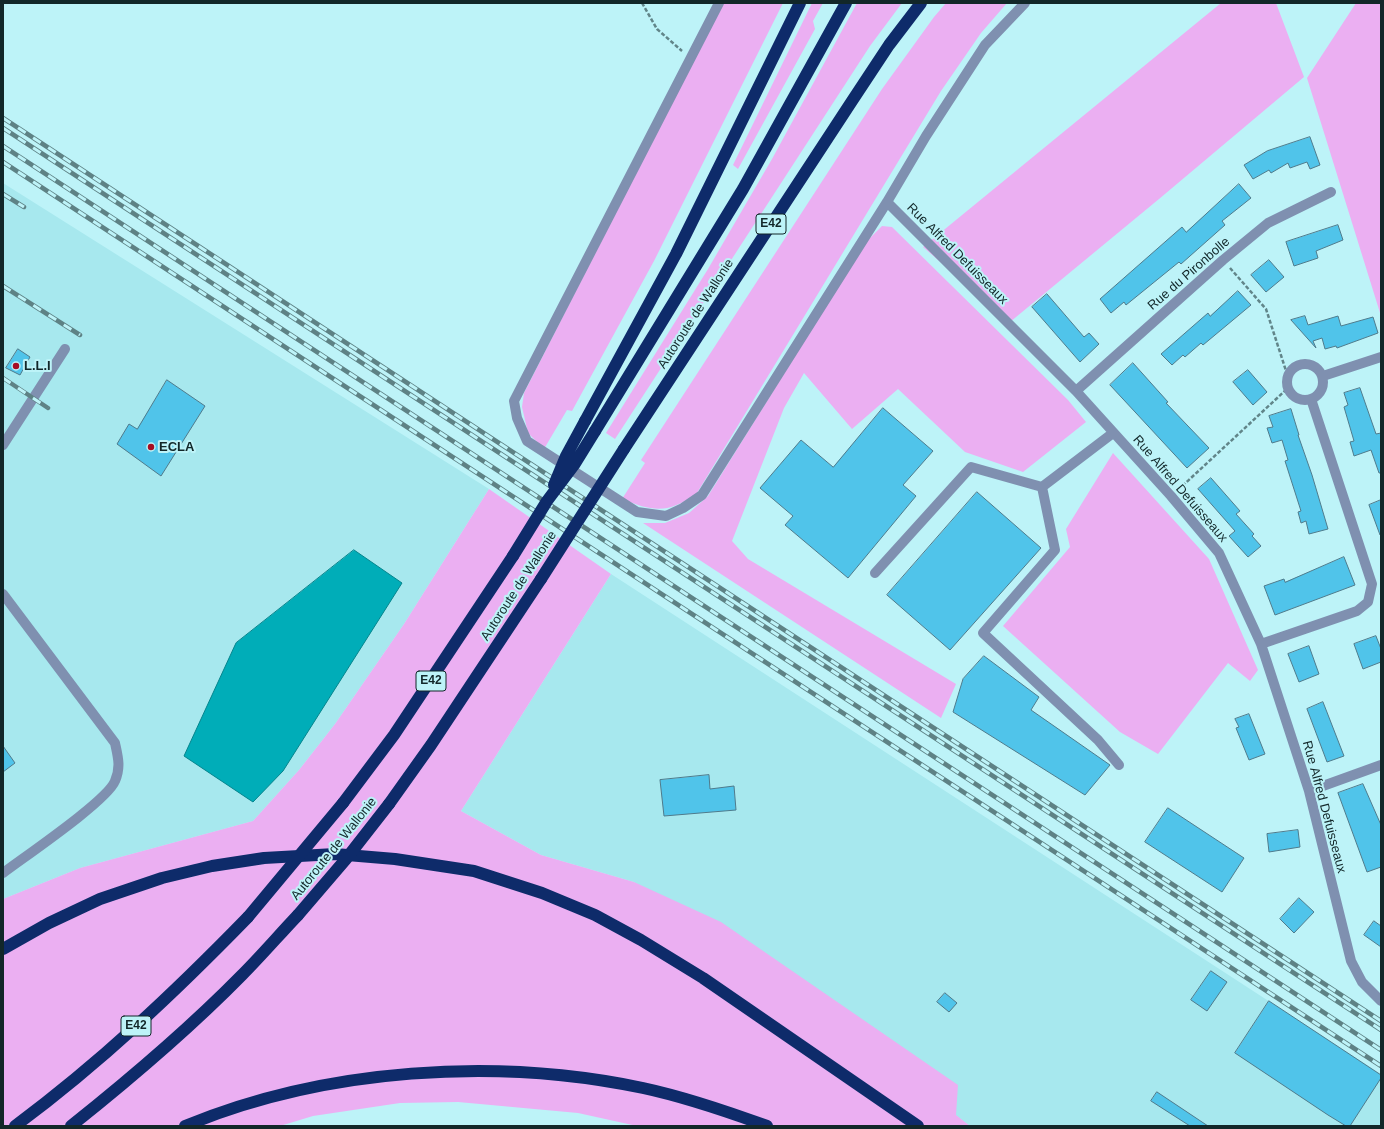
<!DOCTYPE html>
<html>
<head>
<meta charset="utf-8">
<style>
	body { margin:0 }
	#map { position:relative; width:1384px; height:1129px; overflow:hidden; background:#bdf3f8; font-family:Helvetica,sans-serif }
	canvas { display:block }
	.frame { position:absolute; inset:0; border:4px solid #122729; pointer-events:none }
</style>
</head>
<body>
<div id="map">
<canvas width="1384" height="1129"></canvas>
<div class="frame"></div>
</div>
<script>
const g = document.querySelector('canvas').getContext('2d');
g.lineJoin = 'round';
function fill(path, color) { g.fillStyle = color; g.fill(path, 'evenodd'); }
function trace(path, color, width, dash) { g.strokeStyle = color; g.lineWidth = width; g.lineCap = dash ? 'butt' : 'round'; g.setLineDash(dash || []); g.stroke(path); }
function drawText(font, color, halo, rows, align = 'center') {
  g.font = font + ' Helvetica,sans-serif'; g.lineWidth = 4; g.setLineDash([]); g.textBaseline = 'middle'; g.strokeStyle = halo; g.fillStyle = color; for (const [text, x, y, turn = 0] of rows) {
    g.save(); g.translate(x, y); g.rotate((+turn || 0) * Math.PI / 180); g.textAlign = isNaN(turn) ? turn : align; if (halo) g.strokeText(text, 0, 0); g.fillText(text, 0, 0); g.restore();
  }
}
fill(new Path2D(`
	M3 183 489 489 404 624 335 724 299 770 253 821 80 868 3 899Z
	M611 574 1381 1074V1126H970L634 882 541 855 461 811Z`), '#a7e8ee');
fill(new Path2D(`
	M722 3H783L654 261 572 411 567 410 544 449 528 433 522 407 524 393Z
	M812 3H823L813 21 815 29 738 169 733 165Z
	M857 3H902L870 46 615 439 606 433 708 269 772 159Z
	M946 3H1007L981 33 941 91 697 493C668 514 654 512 622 499L645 463 641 460 882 89 934 17Z
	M1221 3H1276L1304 77 1159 199 1010 322 923 247Z
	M1356 3H1381V316L1307 78Z
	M882 226 892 227 1068 400 1086 422 1023 472 965 452 898 389 852 429 804 373 784 408 732 541 748 559 956 684 941 718 643 523H665L689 513 708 496 865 243Z
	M1113 453 1209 559 1258 670 1250 681 1228 663 1158 754 1120 732 1003 626 1070 547 1066 529Z
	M489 489 611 574 461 811 541 855 634 882 721 922 958 1085 956 1115 970 1126H637L578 1113 458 1102 400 1103 313 1116 280 1126H3V899L80 868 253 821 299 770 335 724 404 624Z`), '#ebaff2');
const water = new Path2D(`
	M354 550 402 583 283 771 253 802 184 756 236 643Z`);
fill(water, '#00adb8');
trace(water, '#05858d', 1);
const building = new Path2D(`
	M1310 137 1320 165 1310 169 1307 162 1290 168 1288 163 1271 173 1269 170 1253 179 1244 165 1267 151Z
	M1239 184 1251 198 1222 221 1225 225 1181 264 1179 262 1126 305 1124 302 1111 313 1100 299 1182 227 1186 232Z
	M1338 225 1343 240 1316 251 1318 258 1294 266 1286 242Z
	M1269 260 1284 277 1266 292 1251 275Z
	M1238 291 1251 305 1203 345 1201 343 1185 357 1183 355 1172 365 1161 354 1208 313 1210 316Z
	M1047 294 1084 337 1089 333 1099 344 1080 362 1032 307Z
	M1305 316 1308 325 1338 316 1341 326 1373 317 1378 333 1337 348 1336 346 1325 349 1322 338 1313 341 1316 348 1291 320Z
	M18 349 30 357 20 375 6 368Z
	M1133 363 1168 402 1166 403 1209 448 1187 468 1110 385Z
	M1248 370 1267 392 1253 405 1233 382Z
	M167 380 205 406 161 476 117 444 129 424 137 429Z
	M1360 388 1376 434 1381 433V473H1379L1371 450 1354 456 1350 442 1354 441 1344 407 1348 405 1344 393Z
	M883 408 933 451 903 485 916 496 848 578 785 525 793 516 760 488 801 440 833 467Z
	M1291 409 1299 435H1298L1312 475 1328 529 1309 534 1306 521 1301 523 1298 512 1301 511 1285 461 1288 460 1282 440 1272 443 1267 428 1273 427 1269 416Z
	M1211 478 1240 511 1236 514 1254 534 1252 536 1261 546 1248 557 1229 536 1235 531 1198 489Z
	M977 492 1041 548 950 650 887 595Z
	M1381 500V535H1380L1369 505Z
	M1344 557 1355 585 1275 615 1264 586 1284 579 1285 582Z
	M1376 636 1381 649V662L1363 669 1354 644Z
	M1309 646 1319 674 1299 682 1288 654Z
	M984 656 1039 697 1031 710 1110 765 1085 795 953 712 963 679Z
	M1323 702 1344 756 1327 762 1307 709Z
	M1249 714 1265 754 1249 760 1236 728 1239 727 1235 719Z
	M3 746 15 763 3 772Z
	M709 775 710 789 734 786 736 810 664 816 660 780Z
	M1363 784 1381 825V867L1367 872 1338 793Z
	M1168 808 1244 858 1222 892 1145 842Z
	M1298 830 1300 847 1269 852 1267 834Z
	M1299 898 1314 912 1294 933 1280 919Z
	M1374 921 1381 926V947L1364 935Z
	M1211 971 1227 982 1207 1011 1191 1000Z
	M945 993 957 1003 949 1012 937 1002Z
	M1269 1001 1381 1075V1078L1350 1126H1346L1328 1115 1235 1053Z
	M1157 1092 1208 1126H1190L1151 1101Z`);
fill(building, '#50c4ea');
trace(building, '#4f7b8c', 1);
trace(new Path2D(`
	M642 3 657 29 682 51
	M1230 268 1266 309 1288 377
	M1178 490 1288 388`), '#618589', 2.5, [4, 2]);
trace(new Path2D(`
	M719 3 514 401 517 418 527 441 637 512 666 516 683 508 702 495 887 202 926 136 985 45 1025 3
	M887 202 1076 391 1171 496 1219 553 1261 644 1309 791 1351 961 1362 982 1381 1001
	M1287 382a18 18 0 1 1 36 0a18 18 0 1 1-36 0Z
	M1323 376 1381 357
	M1076 391 1223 260 1268 223 1331 192
	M1113 433 1042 487 1055 550 983 633 1098 740 1119 765
	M3 445 65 349
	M875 573 971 467 1042 487
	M3 594 115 743C118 757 121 767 115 781 107 801 24 857 3 873
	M1261 644 1357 611 1368 602 1372 584 1311 399
	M1309 791 1381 765`), '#7f90b0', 10);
trace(new Path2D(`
	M585 421 676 254 800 3
	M595 431 743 189 846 3
	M624 449 852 101 889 45 921 3
	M343 803 394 735 513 556
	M389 804 431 745 541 579
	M3 949 49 923 100 899 162 878 212 866 264 858 335 854 395 859 474 871 542 893 595 915 641 940 703 978 918 1126
	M15 1126C100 1063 175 992 248 917
	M71 1126C130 1079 188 1030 242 975 261 956 279 935 298 915
	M185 1126C325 1068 496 1057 643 1088 685 1097 726 1111 767 1126`), '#0e2b6a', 12);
const rail = new Path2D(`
	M3 118 1381 1021
	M3 128 1381 1030
	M3 146 1381 1050
	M3 162 1381 1066
	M3 194 24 207
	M3 286 80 335
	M3 378 48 408`);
trace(rail, '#5e8285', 4.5);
trace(rail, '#bdf3f8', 3, [9]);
trace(new Path2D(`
	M554 485 566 456 585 421
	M513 556 547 501 574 465 595 431
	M541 579 624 449
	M298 915 346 859 389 804
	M248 917 343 803`), '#0e2b6a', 12);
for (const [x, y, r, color] of [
	[16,366,4,"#a60d23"],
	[151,447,4,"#a60d23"]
]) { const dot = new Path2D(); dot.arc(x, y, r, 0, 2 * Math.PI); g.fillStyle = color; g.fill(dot); trace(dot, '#bdf3f8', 1.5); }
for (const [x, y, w] of [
	[771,224,30],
	[431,681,30],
	[136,1026,30]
]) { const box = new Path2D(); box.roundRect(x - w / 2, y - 10, w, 20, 3); g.fillStyle = '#bdf3f8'; g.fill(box); trace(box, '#122729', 1); }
drawText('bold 12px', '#122729', null, [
	["E42",771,224],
	["E42",431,681],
	["E42",136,1026]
]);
drawText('13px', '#122729', '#bdf3f8', [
	["Rue Alfred Defuisseaux",957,254,45],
	["Rue du Pironbolle",1189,274,-41],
	["Autoroute de Wallonie",696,314,-57],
	["Rue Alfred Defuisseaux",1180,489,49],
	["Autoroute de Wallonie",519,586,-57],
	["Rue Alfred Defuisseaux",1324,807,75],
	["Autoroute de Wallonie",334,849,-51]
]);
drawText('bold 13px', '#122729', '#bdf3f8', [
	["L.L.I",24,366],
	["ECLA",159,447]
], 'left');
</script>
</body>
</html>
